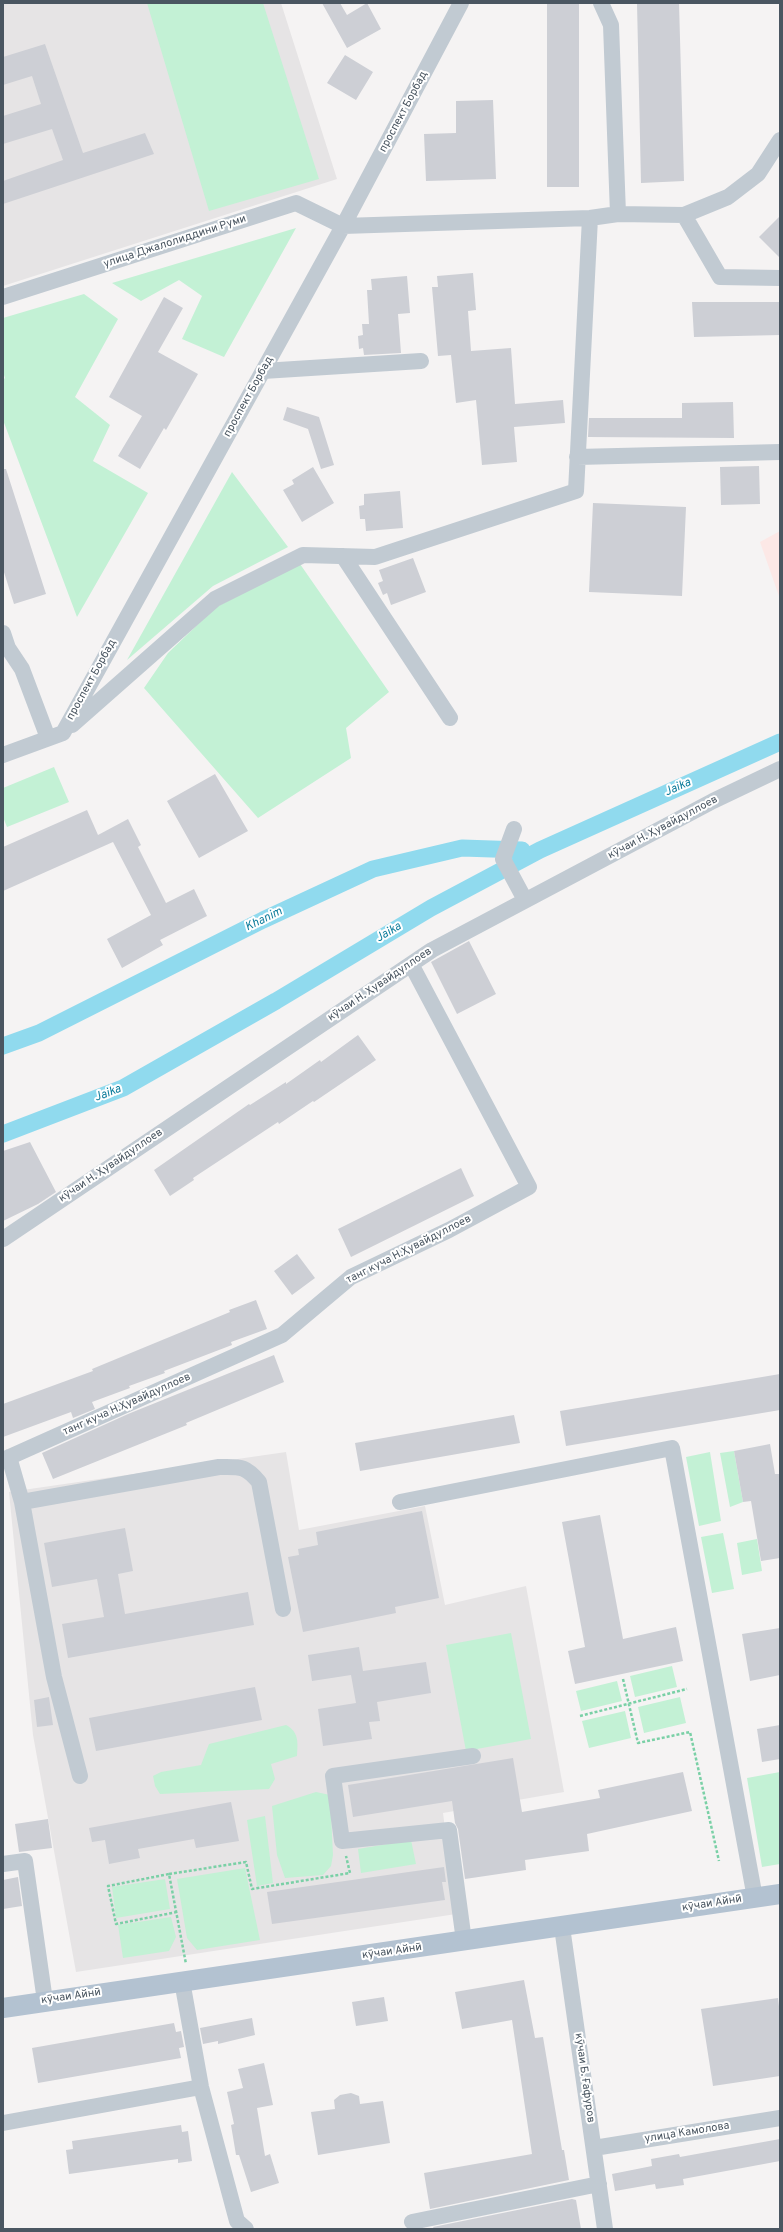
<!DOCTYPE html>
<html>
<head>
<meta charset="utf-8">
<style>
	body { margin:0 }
	#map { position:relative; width:783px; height:2232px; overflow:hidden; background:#f5f3f3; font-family:Overpass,sans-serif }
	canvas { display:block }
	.frame { position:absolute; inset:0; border:4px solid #4a5661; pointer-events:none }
</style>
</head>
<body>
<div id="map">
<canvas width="783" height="2232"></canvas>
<div class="frame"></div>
</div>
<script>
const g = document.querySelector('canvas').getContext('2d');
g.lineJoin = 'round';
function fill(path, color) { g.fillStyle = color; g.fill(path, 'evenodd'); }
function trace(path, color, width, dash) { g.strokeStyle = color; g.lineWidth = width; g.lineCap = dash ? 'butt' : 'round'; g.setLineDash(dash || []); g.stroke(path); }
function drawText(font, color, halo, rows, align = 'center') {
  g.font = font + ' Overpass,sans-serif'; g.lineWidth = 4; g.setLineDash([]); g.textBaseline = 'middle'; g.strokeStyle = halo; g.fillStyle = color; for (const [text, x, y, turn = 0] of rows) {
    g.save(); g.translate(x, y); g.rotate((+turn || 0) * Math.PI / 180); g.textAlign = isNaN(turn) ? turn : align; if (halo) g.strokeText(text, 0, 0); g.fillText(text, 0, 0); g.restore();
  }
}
fill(new Path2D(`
	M3 3H281L337 179 3 286Z
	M286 1452 299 1530 425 1506 445 1605 526 1586 564 1792 443 1813 456 1914 76 1972 33 1735 9 1492Z`), '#e6e4e5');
fill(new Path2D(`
	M780 531V599L760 542Z`), '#fce8e6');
fill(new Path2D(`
	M147 3H263L319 179 209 211Z
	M296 228 224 357 182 339 202 296 179 280 141 301 112 283Z
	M84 294 118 319 75 397 110 425 93 461 148 493 77 617 3 420V380L5 378 3 372V318Z
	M232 472 288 547 213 586 127 660Z
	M300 564 389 692 346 728 351 758 258 818 144 688 168 653 216 607Z
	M54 767 69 802 7 827 3 817V788Z
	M734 1451 743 1502 730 1507 720 1453Z
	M710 1452 721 1521 699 1526 686 1457Z
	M723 1533 734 1589 712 1593 701 1537Z
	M757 1539 762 1571 742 1575 737 1543Z
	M511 1633 531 1739 466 1751 446 1645Z
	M672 1666 677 1687 635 1697 630 1676Z
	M617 1681 622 1701 581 1711 576 1691Z
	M680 1697 686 1723 644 1733 638 1707Z
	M625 1711 631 1738 589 1748 582 1721Z
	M286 1725C299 1732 298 1742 297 1756L271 1764 275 1779 269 1789 160 1794 155 1786 153 1776 161 1772 201 1765 209 1744Z
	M780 1772V1864L762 1867 747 1778Z
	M316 1792 330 1795 333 1855 331 1866 323 1875 285 1878 277 1855 272 1806Z
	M265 1816 273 1883 257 1886 247 1820Z
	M411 1840 416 1864 361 1873 358 1849Z
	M245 1868 260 1940 197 1950 187 1938 177 1879Z
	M165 1879 170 1909 116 1918 112 1887Z
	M171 1917 176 1937 169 1951 123 1958 118 1925Z`), '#c3f1d5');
trace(new Path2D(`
	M3 1046 39 1033 263 920 373 869 462 848 522 850
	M3 1134 123 1088 276 1001 431 908 540 850 780 742`), '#90daee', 17);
fill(new Path2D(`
	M322 3H340L347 15 367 3 381 29 347 48Z
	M547 3H579V187H547Z
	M637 3H679L684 181 641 183Z
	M45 44 83 153 145 133 154 154 3 204V181L63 160 52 129 3 144V116L41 104 32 76 3 85V57Z
	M345 55 373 72 356 100 327 83Z
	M493 100 496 179 426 181 424 134 456 133V101Z
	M780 216V258L759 237Z
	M473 273 476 310 468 311 471 351 511 348 515 404 563 400 565 423 514 427 517 462 482 465 476 400 456 403 451 355 438 356 432 287H438L437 276Z
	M407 276 410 313 398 314 401 353 364 355 363 348 359 349 358 336 363 335 362 324H369L367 290H372L371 279Z
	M164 297 183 308 158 352 198 374 166 430 164 428 140 469 118 456 142 416 109 397Z
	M692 302H780V335L694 337Z
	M733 402 734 438 588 437 589 418H682V403Z
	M287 407 319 417 334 465 321 469 308 429 283 420Z
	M759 466 760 504 721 505 720 467Z
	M313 467 334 503 302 522 283 490 294 484 292 480Z
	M3 469H6L46 594 14 604 3 569Z
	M400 491 403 528 366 531 365 519H360L359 506 364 505V494Z
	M593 503 686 507 682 596 589 592Z
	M413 558 426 592 391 605 387 593 383 595 378 583 383 581 379 570Z
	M215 774 248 831 199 858 167 801Z
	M87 810 98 835 128 819 141 845 138 847 166 903 194 889 207 916 160 940 163 945 122 968 107 939 151 915 113 842 3 891V847Z
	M469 941 496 994 457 1014 431 962Z
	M358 1035 376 1060 314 1102 313 1101 279 1124 278 1122 193 1178 194 1180 170 1196 154 1170 249 1104 250 1105 286 1082V1084L320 1060 321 1062Z
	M30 1142 56 1192 38 1204 3 1221V1151Z
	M461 1168 474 1196 351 1257 338 1229Z
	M297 1254 315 1278 292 1295 274 1271Z
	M256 1300 267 1329 231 1342 232 1345 164 1371 165 1373 129 1386 130 1388 92 1402 95 1409 73 1418 71 1412 3 1437V1404L93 1371 92 1369 230 1312 229 1310Z
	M274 1355 284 1382 186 1423 187 1425 53 1479 42 1453 128 1414Z
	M780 1374V1410L566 1446 560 1411Z
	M514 1415 520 1443 360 1471 355 1443Z
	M770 1444 775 1474H780V1558L761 1561 751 1501 743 1502 734 1451Z
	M422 1511 439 1598 395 1607 396 1613 303 1632 288 1557 299 1555 298 1549 318 1545 316 1532Z
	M600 1515 623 1639 676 1627 683 1661 575 1684 568 1651 585 1647 562 1522Z
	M125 1528 133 1571 118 1574 125 1614 248 1592 254 1625 68 1658 62 1624 104 1617 97 1579 52 1587 44 1543Z
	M780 1628V1675L750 1681 742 1634Z
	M359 1647 363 1671 426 1662 431 1693 377 1702 380 1721 369 1722 372 1739 323 1746 318 1709 356 1703 351 1675 312 1681 308 1655Z
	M255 1687 262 1720 96 1751 89 1718Z
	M49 1697 53 1725 37 1727 34 1700Z
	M780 1725V1759L762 1762 757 1729Z
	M513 1758 522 1812 600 1798 598 1790 683 1772 692 1811 587 1834 589 1851 525 1860 526 1870 465 1879 458 1829 455 1823 452 1801 353 1817 348 1785Z
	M231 1802 239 1841 196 1848 194 1839 138 1849 140 1858 109 1864 105 1840 92 1842 89 1828Z
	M48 1819 52 1848 19 1852 15 1824Z
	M444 1867 446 1882H442L445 1900 272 1924 267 1892Z
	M18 1877 22 1906 3 1909V1880Z
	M524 1980 535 2038 543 2037 562 2150H564L569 2180 430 2209 424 2173 532 2154 512 2020 462 2029 455 1992Z
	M384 1997 388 2021 356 2026 352 2002Z
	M778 1998 780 2015V2076L713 2086 701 2009Z
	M252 2018 255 2035 218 2044V2041L203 2044 200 2028Z
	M174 2023 176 2032 181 2031 184 2047 179 2048 181 2058 38 2083 32 2048Z
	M264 2063 273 2105 257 2108 265 2156 270 2154 279 2183 251 2192 239 2155H236L231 2125 234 2124 227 2092 243 2088 238 2069Z
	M351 2093 359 2096 360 2104 383 2101 390 2143 318 2155 311 2112 335 2109 334 2100 340 2095Z
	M181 2125 182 2132 188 2131 192 2161 178 2163V2159L69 2174 66 2150 73 2149 72 2141Z
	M780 2139V2161L683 2179 684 2185 656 2189 655 2184 615 2191 612 2174 652 2166 651 2159 679 2154 680 2157Z
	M572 2199 576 2200 581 2229H434L433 2227Z`), '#cdcfd5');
trace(new Path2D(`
	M623 1679 638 1743 690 1732 719 1861
	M580 1716 687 1689
	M169 1874 246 1862 252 1889 350 1873 346 1856
	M177 1912 116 1924 108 1886 169 1874 186 1964`), '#7ad0a6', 2.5, [3, 2]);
trace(new Path2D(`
	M601 3 611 25 618 214
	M684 215 720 277 780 278
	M3 297 296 203 343 226 590 218 618 214 684 215 728 197 758 174 780 140
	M263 371 421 361
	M577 457 780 452
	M343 556 450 718
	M3 633 8 648 22 669 48 738
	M72 725 215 599 303 555 375 557 576 491 590 218
	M3 755 63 733 343 226 461 3
	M514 829 503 859 525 900
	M3 1239 432 950 713 801 780 769
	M9 1457 22 1502 54 1677 80 1776
	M3 1460 282 1335 351 1277 449 1230 529 1187 411 964
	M22 1502 219 1467C240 1467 245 1465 259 1482L283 1609
	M400 1502 672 1448 755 1898
	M3 1864 25 1861 45 2001
	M562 1927 605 2229
	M464 1941 449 1830 342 1841 333 1776 473 1756
	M182 1981 201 2087 237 2221 246 2229
	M3 2123 201 2087
	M594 2148 780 2118
	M412 2222 599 2184`), '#c1cad2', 16);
trace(new Path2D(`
	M3 2008 780 1894`), '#b3c2d1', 20);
drawText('11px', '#4a5661', '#fff', [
	["проспект Борбад",404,112,-62],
	["улица Джалолиддини Руми",175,242,-18],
	["проспект Борбад",249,397,-61],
	["проспект Борбад",92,680,-61],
	["кӯчаи Н. Ҳувайдуллоев",663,828,-28],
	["кӯчаи Н. Ҳувайдуллоев",380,985,-34],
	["кӯчаи Н. Ҳувайдуллоев",111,1166,-34],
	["танг куча Н.Ҳувайдуллоев",409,1250,-27],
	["танг куча Н.Ҳувайдуллоев",127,1405,-24],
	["кӯчаи Айнӣ",712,1904,-9],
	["кӯчаи Айнӣ",392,1952,-8],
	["кӯчаи Айнӣ",71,1997,-8],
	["кӯчаи Б. Ғафуров",584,2078,82],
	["улица Камолова",687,2133,-9]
]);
drawText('italic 12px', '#0c7c9b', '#fff', [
	["Jaika",678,788,-24],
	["Khanim",264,920,-26],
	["Jaika",389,933,-31],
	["Jaika",108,1094,-21]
]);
</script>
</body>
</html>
